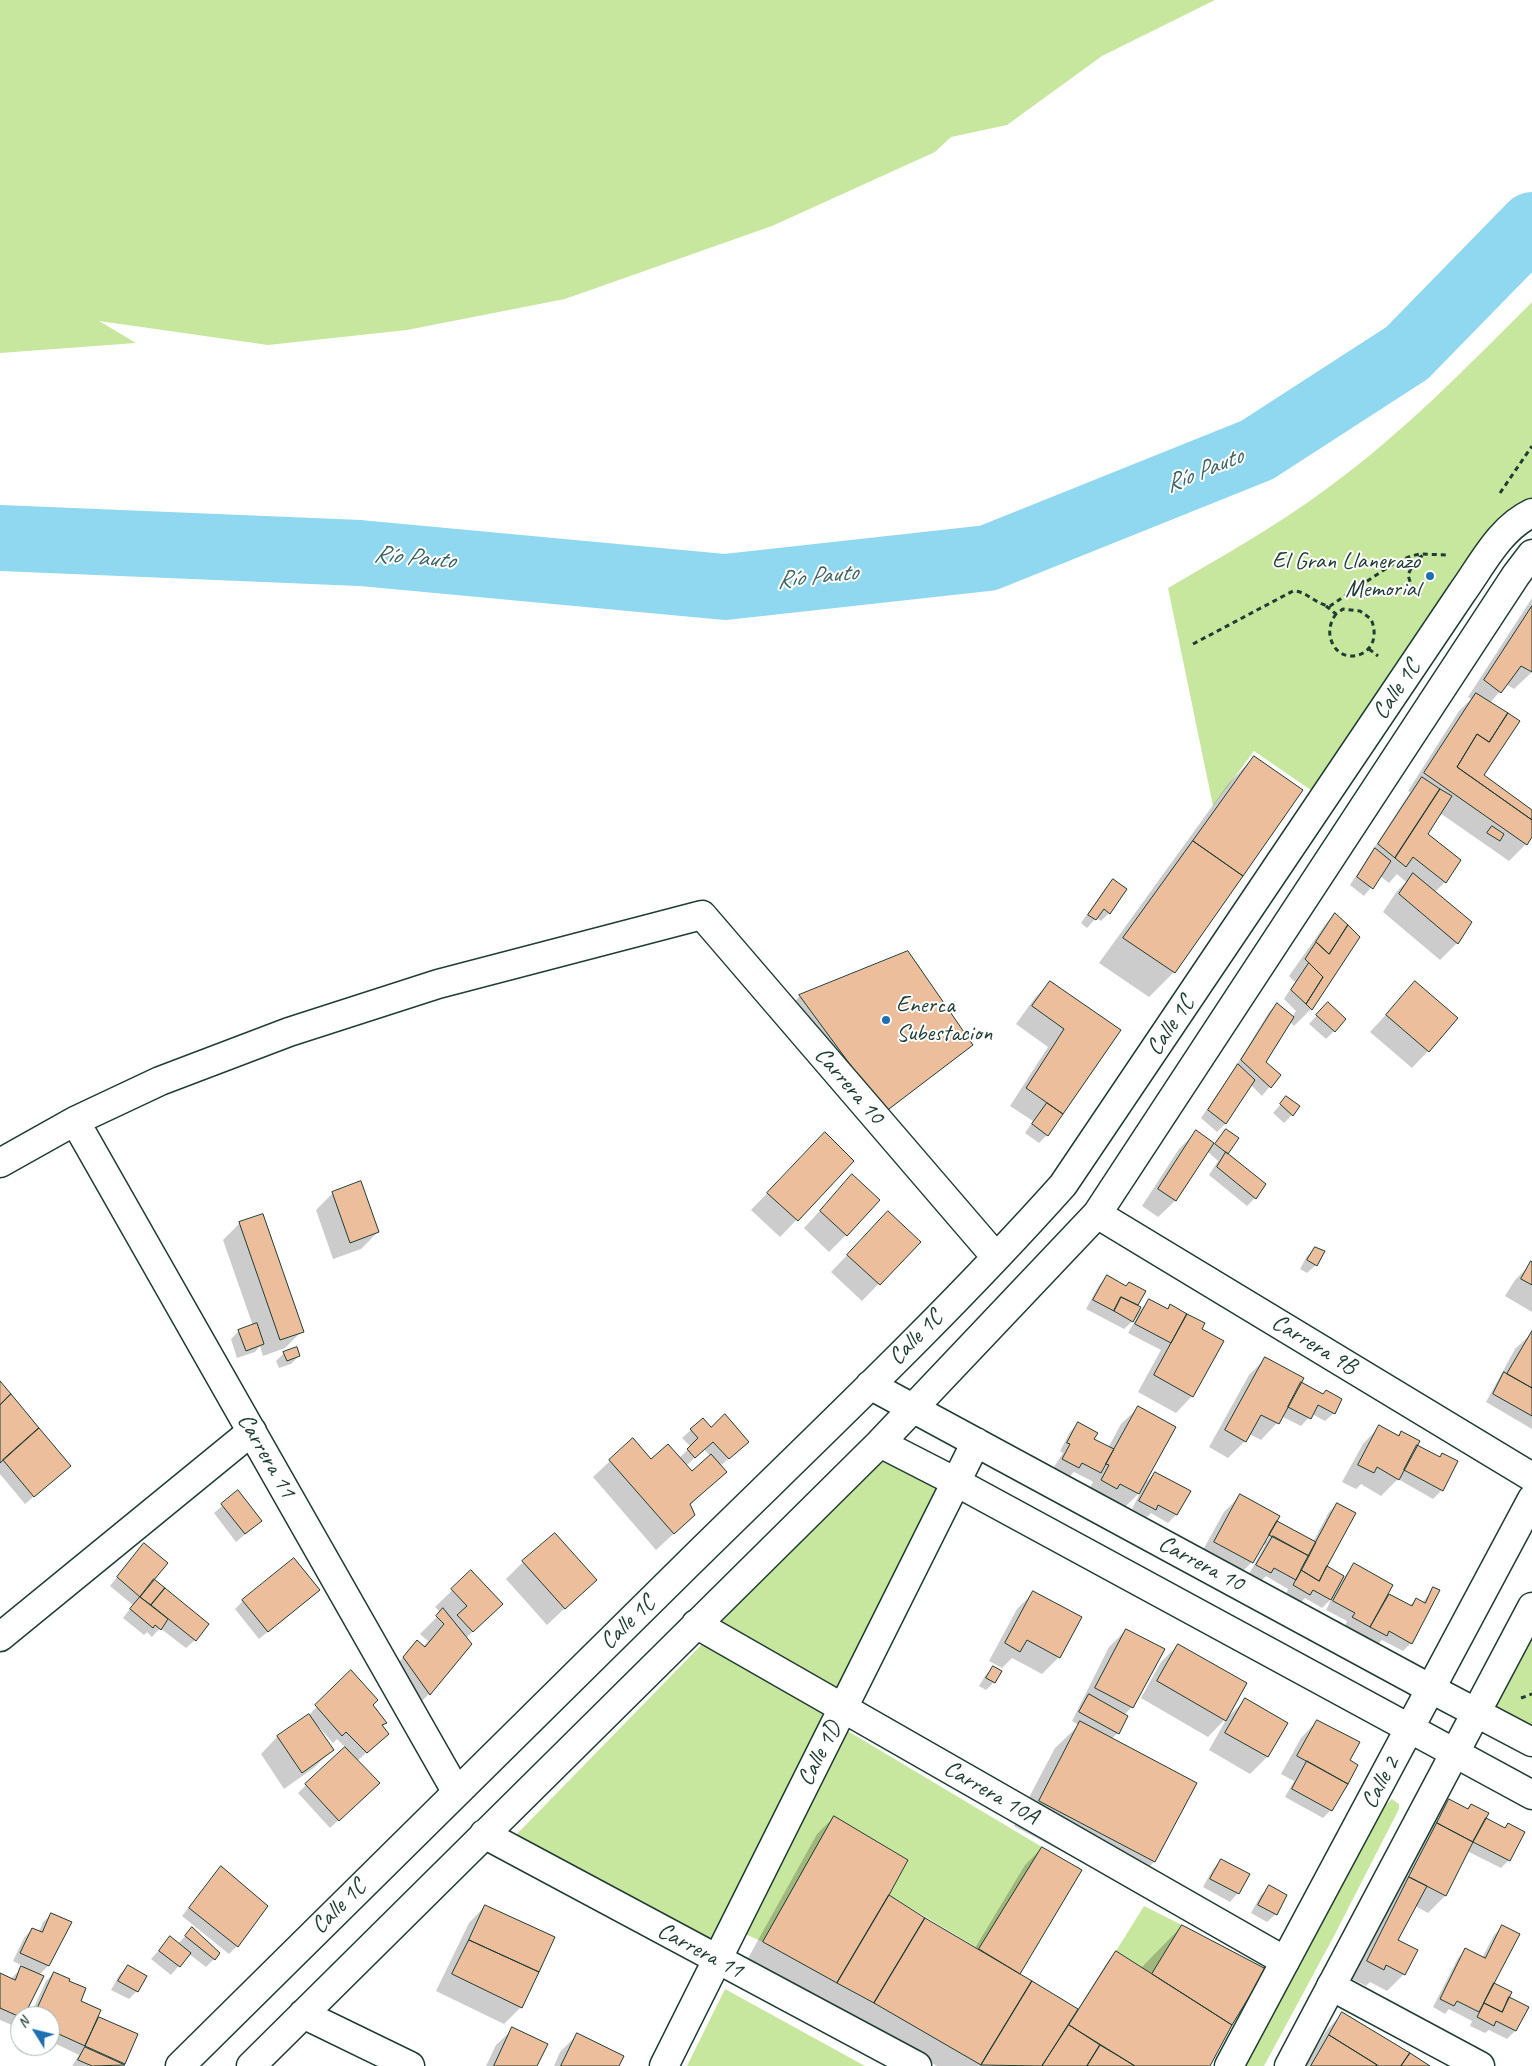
<!DOCTYPE html>
<html>
<head>
<meta charset="utf-8">
<style>
	body { margin:0 }
	#map { position:relative; width:1532px; height:2066px; overflow:hidden; background:#fff; font-family:Caveat,sans-serif }
	canvas { display:block }
	.north { position:absolute; left:10px; top:2006px; width:50px; height:50px; box-sizing:border-box; background:#fff; border:1px solid #a5b1ae; border-radius:50%; rotate:306deg; font-size:14px; font-weight:700; line-height:20px; text-align:center; color:#1f3d34 }
	.north::after { content:''; display:block; margin:auto; width:18px; height:22px; background:#1f6fb2; clip-path:polygon(50% 0,100% 100%,50% 72%,0 100%) }
</style>
</head>
<body>
<div id="map">
<canvas width="1532" height="2066"></canvas>
<div class="north">N</div>
</div>
<script>
const g = document.querySelector('canvas').getContext('2d');
g.lineJoin = 'round';
function fill(path, color) { g.fillStyle = color; g.fill(path, 'evenodd'); }
function trace(path, color, width, dash) { g.strokeStyle = color; g.lineWidth = width; g.lineCap = dash ? 'butt' : 'round'; g.setLineDash(dash || []); g.stroke(path); }
function drawText(font, color, halo, rows, align = 'center') {
  g.font = font + ' Caveat,sans-serif'; g.lineWidth = 4; g.setLineDash([]); g.textBaseline = 'middle'; g.strokeStyle = halo; g.fillStyle = color; for (const [text, x, y, turn = 0] of rows) {
    g.save(); g.translate(x, y); g.rotate((+turn || 0) * Math.PI / 180); g.textAlign = isNaN(turn) ? turn : align; if (halo) g.strokeText(text, 0, 0); g.fillText(text, 0, 0); g.restore();
  }
}
fill(new Path2D(`
	M0 0H1215L1102 56 1007 125 951 137 935 152 772 226 565 299 407 330 268 345 99 321 136 343 0 353Z
	M1532 302V506L1318 795 1254 751 1213 806 1168 588C1221 557 1275 527 1325 490 1401 435 1466 368 1532 302Z
	M881 1454 940 1486 836 1696 715 1629Z
	M1532 1628V1735L1487 1711Z
	M705 1641 829 1709 711 1946 512 1839Z
	M846 1730 1042 1847 979 1949 889 1895 907 1859 834 1816 763 1942 745 1934Z
	M1392 1799 1399 1804V1809L1334 1936 1264 2066H1246L1384 1806Z
	M1144 1906 1182 1925 1152 1974 1116 1951Z
	M725 1989 865 2066H687Z`), '#c8e79e');
fill(new Path2D(`
	M1532 598V672L1514 689 1506 684 1490 703 1482 776 1532 812V834L1526 844 1509 861 1440 813 1426 834 1459 860 1445 882 1435 892 1457 943 1440 960 1383 912 1397 891 1406 882 1397 874 1389 883 1380 876 1364 896 1350 885 1410 792 1408 791 1459 711 1471 699 1468 697Z
	M1254 757 1174 972 1149 997 1099 963 1229 783Z
	M1113 881 1109 913 1101 921 1096 918 1087 928 1081 923 1105 889Z
	M1335 914 1358 937 1311 1009 1294 1026 1290 1022 1264 1062 1279 1075 1262 1096 1250 1084 1225 1124 1217 1132 1201 1118 1234 1069 1269 1012 1277 1004 1292 1017 1296 1011 1284 999 1295 982 1289 976 1327 922Z
	M1050 982 1119 1030 1047 1135 1039 1143 1025 1133 1033 1121 1010 1106 1048 1047 1016 1024 1034 999Z
	M1415 983 1428 1051 1412 1068 1370 1032Z
	M800 996 971 1045 876 1119 792 1004Z
	M1320 1012 1334 1031 1326 1039 1309 1024Z
	M1286 1098 1292 1115 1284 1123 1273 1113Z
	M1226 1130V1154L1255 1198 1247 1206 1209 1175 1218 1161 1207 1151 1175 1201 1158 1217 1142 1206 1179 1149 1196 1132 1214 1144Z
	M808 1151 853 1161 780 1237 751 1210Z
	M852 1176 846 1235 829 1252 804 1228Z
	M333 1193 378 1232 361 1249 333 1259 316 1210Z
	M240 1223 302 1331 285 1348 263 1356 260 1346 255 1352 237 1358 231 1339 239 1331 253 1326 223 1240Z
	M871 1230 919 1242 862 1301 831 1272Z
	M1316 1248V1265L1307 1273 1300 1269 1307 1256Z
	M1532 1263V1312L1505 1296 1515 1280Z
	M1107 1277 1125 1287 1129 1283 1144 1292 1136 1306 1137 1313 1149 1301 1166 1310 1170 1306 1203 1324 1200 1329 1192 1396 1176 1413 1138 1392 1161 1350 1128 1333 1137 1317 1124 1329 1086 1309 1099 1285Z
	M1532 1333V1429L1486 1402 1515 1349Z
	M284 1353 299 1356 291 1364 279 1368 276 1361Z
	M1266 1358 1300 1383 1334 1413 1325 1421 1312 1414 1301 1426 1281 1416 1277 1423 1261 1440 1249 1434 1245 1441 1228 1458 1209 1447 1249 1375Z
	M0 1384 61 1474 25 1504 0 1474Z
	M1138 1408 1144 1484 1155 1473 1189 1492 1176 1515 1168 1523 1151 1513 1147 1517 1132 1509 1141 1491 1121 1511 1085 1497 1093 1482 1090 1480 1074 1472 1070 1476 1054 1467 1063 1453 1060 1451 1070 1432 1078 1424 1093 1439 1108 1448 1121 1424Z
	M703 1419 711 1429 739 1450 720 1466 725 1472 689 1506 694 1515 656 1550 593 1477 610 1461H651L679 1458 691 1447 682 1438ZM704 1449 710 1456 692 1473 686 1466Z
	M1379 1427 1398 1436 1402 1432 1416 1446 1439 1458 1442 1454 1457 1462 1441 1491 1433 1499 1398 1479 1381 1496 1361 1484 1356 1489 1342 1482 1363 1444Z
	M238 1492 261 1521 236 1542 214 1513Z
	M1240 1496 1275 1521 1313 1542 1329 1512 1337 1504 1325 1566 1344 1577 1354 1565 1387 1594 1409 1606 1416 1600 1422 1603 1434 1588 1411 1643 1403 1651 1382 1640 1378 1644 1345 1626 1347 1621 1326 1610 1332 1598 1322 1608 1305 1598 1301 1602 1286 1594 1288 1589 1266 1576 1262 1580 1249 1574 1265 1545 1263 1544 1252 1562 1235 1579 1198 1559 1224 1512ZM1275 1527 1267 1541 1265 1540Z
	M136 1553 195 1640 186 1648 160 1628 152 1637 147 1632 144 1635 123 1618 133 1605 110 1586Z
	M523 1562 578 1596 547 1625 506 1579Z
	M471 1572 485 1620 466 1638 471 1644 429 1694 412 1711 387 1675 417 1642 423 1647 428 1641 420 1634 441 1613 435 1607Z
	M319 1590 259 1639 235 1609 243 1601Z
	M1034 1592 1059 1657 1042 1674 1012 1658 1002 1668 989 1661 1017 1609Z
	M1126 1630 1132 1707 1124 1715 1118 1733 1111 1739 1196 1784 1154 1862 1129 1887 1014 1826 1055 1748 1079 1725 1072 1721 1109 1647Z
	M1178 1645 1226 1718 1208 1737 1141 1698 1161 1662Z
	M993 1668 994 1682 986 1690 979 1686 985 1676Z
	M351 1671 371 1705 386 1723 382 1727 379 1742 357 1761 370 1791 330 1828 298 1793 345 1747 337 1739 333 1743 317 1725 316 1726 332 1750 315 1767 284 1789 261 1754 277 1737 309 1715Z
	M1245 1700 1286 1723 1267 1757 1250 1774 1209 1750 1227 1718Z
	M1317 1721 1348 1761 1331 1810 1323 1818 1285 1797 1294 1781 1281 1774 1301 1738Z
	M1449 1800 1467 1809 1471 1805 1484 1818 1504 1829 1508 1824 1509 1860 1501 1868 1467 1851 1445 1896 1428 1913 1415 1906 1396 1941 1404 1974 1387 1991 1370 1982 1366 1986 1350 1978 1420 1842 1429 1833 1441 1809Z
	M834 1817 888 1896 975 1948 1025 1865 1042 1848 1018 1975 1077 2010 1108 1961 1116 1952 1141 1968 1182 1926 1231 2025 1208 2066H937L747 1960 817 1834Z
	M1221 1861 1238 1893 1230 1902 1203 1887 1213 1869Z
	M221 1868 237 1946 229 1954 182 1916Z
	M1270 1887 1276 1914 1267 1922 1251 1913 1261 1895Z
	M485 1906 521 2007 504 2024 436 1991 469 1923Z
	M52 1914 48 1966 39 1975 20 2019 14 2026 0 2020V1974L11 1979 23 1966 13 1961 24 1938 32 1929 39 1932 43 1922Z
	M1502 1927 1493 1984 1507 1997 1527 2007 1515 2031 1507 2039 1489 2030 1485 2033 1470 2026 1472 2021 1449 2009 1445 2014 1433 2007 1458 1958 1466 1950 1482 1958 1494 1935Z
	M192 1929 214 1959 206 1967 189 1954 171 1975 151 1959 170 1938 178 1944Z
	M128 1966 137 1991 129 1999 111 1990 120 1974Z
	M54 1973 79 2002 96 2017 137 2034 122 2066H72L79 2055 50 2041V2016H30L46 1981Z
	M1342 2014 1427 2066H1305L1326 2031Z
	M513 2029 535 2066H486L496 2045Z
	M577 2035 618 2066H554L560 2052Z`), '#0003');
trace(new Path2D(`
	M0 538 360 553 725 587 988 558 1257 450 1407 353 1532 225`), '#8fd8f0', 66);
const building = new Path2D(`
	M1532 606V672L1521 666 1501 693 1484 680Z
	M1476 693 1508 713 1489 742 1477 734 1457 767 1532 820V837L1527 845 1424 773Z
	M1508 713 1520 721 1484 775 1532 810V820L1457 767 1477 734 1489 742Z
	M1254 756 1303 790 1243 876 1193 841Z
	M1422 777 1440 789 1395 858 1378 844Z
	M1440 789 1452 796 1428 834 1461 860 1446 883 1413 857 1406 867 1395 858Z
	M1492 826 1504 834 1500 841 1487 833Z
	M1193 841 1243 876 1175 973 1123 938Z
	M1375 848 1391 861 1373 889 1357 877Z
	M1413 873 1472 922 1458 944 1399 894Z
	M1113 879 1127 889 1110 914 1104 909 1096 920 1088 915Z
	M1335 913 1348 925 1329 954 1316 942Z
	M1348 925 1360 937 1312 1010 1306 1004 1323 977 1305 959 1316 942 1329 954Z
	M908 951 973 1045 885 1112 799 995Z
	M1309 963 1323 977 1306 1004 1291 990Z
	M1050 981 1121 1030 1063 1114 1026 1088 1064 1029 1032 1006Z
	M1415 981 1458 1018 1429 1052 1386 1015Z
	M1328 1002 1346 1019 1335 1032 1316 1015Z
	M1277 1003 1294 1017 1266 1062 1281 1075 1271 1088 1241 1060Z
	M1238 1064 1255 1080 1226 1124 1208 1110Z
	M1286 1096 1300 1106 1293 1116 1280 1104Z
	M1047 1103 1063 1114 1048 1136 1032 1124Z
	M1226 1129 1239 1138 1228 1154 1215 1144Z
	M1196 1130 1214 1143 1176 1201 1158 1189Z
	M825 1132 854 1161 798 1221 767 1193Z
	M1226 1152 1266 1184 1256 1199 1217 1167Z
	M852 1174 880 1200 847 1236 820 1211Z
	M361 1181 379 1232 350 1243 332 1192Z
	M888 1211 921 1242 880 1285 847 1255Z
	M263 1214 304 1332 280 1340 239 1222Z
	M1315 1247 1325 1251 1317 1266 1307 1260Z
	M1531 1261 1532 1262V1285L1521 1279Z
	M1107 1275 1126 1286 1129 1282 1146 1291 1138 1305 1121 1297 1114 1311 1093 1300Z
	M1121 1297 1141 1307 1133 1322 1114 1311Z
	M1149 1299 1168 1309 1170 1304 1187 1314 1171 1343 1135 1324Z
	M1187 1314 1205 1323 1202 1329 1224 1341 1193 1397 1154 1375Z
	M257 1323 264 1344 246 1351 238 1330Z
	M1532 1331V1388L1507 1374Z
	M297 1347 300 1356 287 1361 283 1352Z
	M1265 1357 1304 1378 1279 1424 1261 1415 1246 1442 1225 1430Z
	M1504 1372 1532 1388V1416L1493 1394Z
	M0 1381 11 1394 0 1405Z
	M1301 1382 1323 1394 1326 1390 1342 1399 1335 1414 1318 1405 1311 1419 1288 1407Z
	M11 1394 39 1428 0 1463V1405Z
	M1138 1406 1176 1427 1139 1494 1120 1484 1117 1489 1101 1480 1109 1465 1106 1464Z
	M725 1414 749 1442 729 1459 713 1442 695 1458 687 1449 698 1438 690 1429 703 1418 711 1427Z
	M1078 1422 1098 1433 1094 1439 1114 1449 1101 1473 1082 1463 1079 1468 1062 1459 1070 1444 1067 1443Z
	M1379 1425 1399 1436 1401 1431 1420 1441 1399 1480 1377 1467 1374 1473 1358 1465Z
	M39 1428 71 1466 34 1497 3 1460Z
	M633 1438 651 1459 668 1444 692 1471 711 1454 727 1472 690 1504 695 1515 674 1534 609 1460Z
	M1417 1445 1440 1457 1442 1453 1458 1461 1443 1491 1404 1470Z
	M1155 1472 1191 1491 1177 1515 1158 1505 1156 1510 1139 1501Z
	M238 1490 262 1521 245 1534 221 1504Z
	M1240 1494 1280 1516 1253 1563 1214 1542Z
	M1337 1503 1356 1513 1319 1581 1301 1570Z
	M1277 1521 1316 1542 1309 1556 1269 1535Z
	M555 1533 597 1580 565 1609 522 1561Z
	M1273 1536 1309 1556 1296 1580 1274 1568 1271 1573 1256 1565Z
	M144 1543 168 1563 140 1597 117 1577Z
	M294 1558 320 1590 268 1632 242 1600Z
	M1354 1563 1393 1585 1370 1627 1352 1617 1355 1613 1333 1601Z
	M1327 1566 1344 1576 1331 1600 1313 1590 1310 1595 1293 1585 1301 1570 1319 1581Z
	M471 1570 503 1604 473 1632 457 1615 467 1606 451 1589Z
	M154 1579 165 1588 151 1605 140 1597Z
	M1433 1587 1440 1590 1412 1644 1389 1631 1387 1636 1370 1627 1389 1594 1412 1606 1416 1598 1425 1603Z
	M165 1588 209 1624 196 1641 151 1605Z
	M1033 1591 1082 1617 1060 1658 1027 1640 1020 1652 1005 1643Z
	M140 1597 168 1619 161 1630 155 1625 153 1628 130 1609Z
	M443 1608 472 1644 430 1695 403 1657 417 1640 425 1647 444 1624 436 1616Z
	M1126 1629 1165 1649 1133 1708 1095 1688Z
	M1178 1644 1247 1683 1226 1721 1157 1681Z
	M993 1666 1002 1671 995 1683 986 1678Z
	M351 1670 378 1700 373 1705 387 1723 382 1725 389 1734 367 1753 346 1732 342 1736 315 1705Z
	M1089 1694 1128 1716 1119 1734 1079 1712Z
	M1245 1698 1288 1723 1268 1757 1225 1733Z
	M309 1714 334 1750 302 1773 277 1736Z
	M1317 1720 1360 1742 1350 1760 1358 1765 1348 1784 1297 1756Z
	M1080 1721 1197 1783 1155 1862 1039 1801Z
	M345 1747 380 1783 339 1821 305 1784Z
	M1307 1761 1348 1784 1332 1811 1292 1789Z
	M1449 1799 1468 1809 1471 1804 1489 1813 1473 1842 1437 1823Z
	M834 1816 908 1860 889 1895 837 1983 763 1942Z
	M1486 1818 1505 1828 1508 1823 1525 1832 1510 1861 1473 1842Z
	M1437 1823 1473 1842 1446 1896 1409 1877Z
	M1042 1847 1082 1870 1020 1974 979 1949Z
	M1221 1859 1250 1874 1239 1894 1210 1879Z
	M221 1866 268 1906 238 1947 189 1908Z
	M1409 1877 1427 1886 1398 1940 1418 1950 1405 1975 1386 1965 1384 1970 1367 1961Z
	M1269 1885 1287 1895 1277 1915 1258 1905Z
	M889 1895 925 1918 874 2003 837 1983Z
	M485 1905 555 1937 539 1972 469 1940Z
	M51 1913 72 1922 49 1966 20 1953 32 1928 42 1932Z
	M925 1918 1032 1981 981 2065 874 2003Z
	M1182 1925 1266 1969 1232 2025 1152 1974Z
	M1502 1925 1520 1934 1479 2012 1457 2001 1454 2006 1440 1999 1465 1948 1485 1958Z
	M192 1927 220 1953 215 1960 185 1936Z
	M170 1936 191 1953 180 1967 159 1951Z
	M469 1940 539 1972 522 2008 452 1974Z
	M1116 1951 1232 2025 1210 2066H1135L1069 2025Z
	M128 1965 147 1976 138 1992 118 1981Z
	M21 1966 44 1976 24 2016 20 2017 0 2008V1973L15 1980Z
	M54 1972 70 1979 69 1981 86 1988 81 2001 101 2010 85 2046 50 2030V2016H34Z
	M1032 1981 1078 2009 1042 2066 981 2065Z
	M1494 1983 1512 1992 1502 2012 1484 2003Z
	M1509 1997 1529 2007 1516 2031 1496 2021 1494 2026 1477 2017 1484 2003 1502 2012Z
	M1342 2012 1410 2053 1401 2066H1379L1329 2035Z
	M99 2017 138 2034 125 2064 85 2046Z
	M1069 2025 1100 2045 1087 2066H1042Z
	M512 2027 548 2044 537 2066H494Z
	M577 2033 624 2056 619 2066H561Z
	M1329 2035 1377 2065 1376 2066H1311Z
	M1100 2045 1135 2066H1087Z
	M85 2047 125 2065 92 2066 78 2060Z
	M1410 2053 1430 2066H1401Z`);
fill(building, '#ecbe9c');
trace(building, '#1f3d34', 1);
const minor = new Path2D(`
	M75 1121 456 1791
	M0 1163 75 1121 160 1081 289 1032 438 984 702 915 996 1257
	M1097 1214 1532 1477
	M870 1385 1418 1682 1532 1742
	M880 1443 956 1482 1532 1795
	M696 1624 1285 1961
	M0 1637 252 1431
	M484 1834 917 2066
	M1331 1986 1480 2066
	M303 2014 410 2066
	M180 2066C349 1898 518 1730 688 1564 815 1439 945 1317 1063 1185L1463 591C1483 563 1500 528 1532 513
	M251 2066 880 1443 1097 1214 1516 575 1532 554
	M664 2066 976 1442`);
const tertiary = new Path2D(`
	M1229 2066 1532 1499
	M1289 2066 1532 1607`);
trace(minor, '#1f3d34', 31);
trace(tertiary, '#1f3d34', 31);
trace(new Path2D(`
	M1500 493 1532 446
	M1421 595 1412 588 1408 575 1414 562 1423 555
	M1326 606 1336 614 1343 609 1360 611 1371 619C1387 657 1337 671 1330 636 1329 628 1331 621 1336 614
	M1193 644 1293 591C1307 591 1316 605 1330 606L1393 564 1411 556 1420 554 1447 555
	M1369 649 1378 656
	M1521 1698 1532 1694`), '#1f3d34', 3, [5, 4]);
trace(minor, '#fff', 28);
trace(tertiary, '#fff', 28);
for (const [x, y, r, color] of [
	[1430,576,5,"#1f6fb2"],
	[886,1020,5,"#1f6fb2"]
]) { const dot = new Path2D(); dot.arc(x, y, r, 0, 2 * Math.PI); g.fillStyle = color; g.fill(dot); trace(dot, '#fff', 2); }
drawText('24px', '#1f3d34', '#fff', [
	["El Gran Llanerazo",1420,562],
	["Memorial",1420,590],
	["Enerca",896,1006,"left"],
	["Subestacion",896,1034,"left"]
], 'right');
drawText('24px', '#1f3d34', '#fff', [
	["Calle 1C",1397,690,-56],
	["Calle 1C",1171,1026,-56],
	["Carrera 10",849,1086,49],
	["Calle 1C",916,1338,-46],
	["Carrera 9B",1314,1345,31],
	["Carrera 11",266,1456,60],
	["Carrera 10",1201,1564,28],
	["Calle 1C",628,1623,-44],
	["Calle 1D",820,1754,-63],
	["Calle 2",1381,1783,-62],
	["Carrera 10A",991,1793,30],
	["Calle 1C",339,1907,-45],
	["Carrera 11",700,1951,28]
]);
drawText('italic 25px', '#3b6463', '#fff', [
	["Río Pauto",1204,471,-22],
	["Río Pauto",414,558,5],
	["Río Pauto",817,577,-6]
]);
</script>
</body>
</html>
